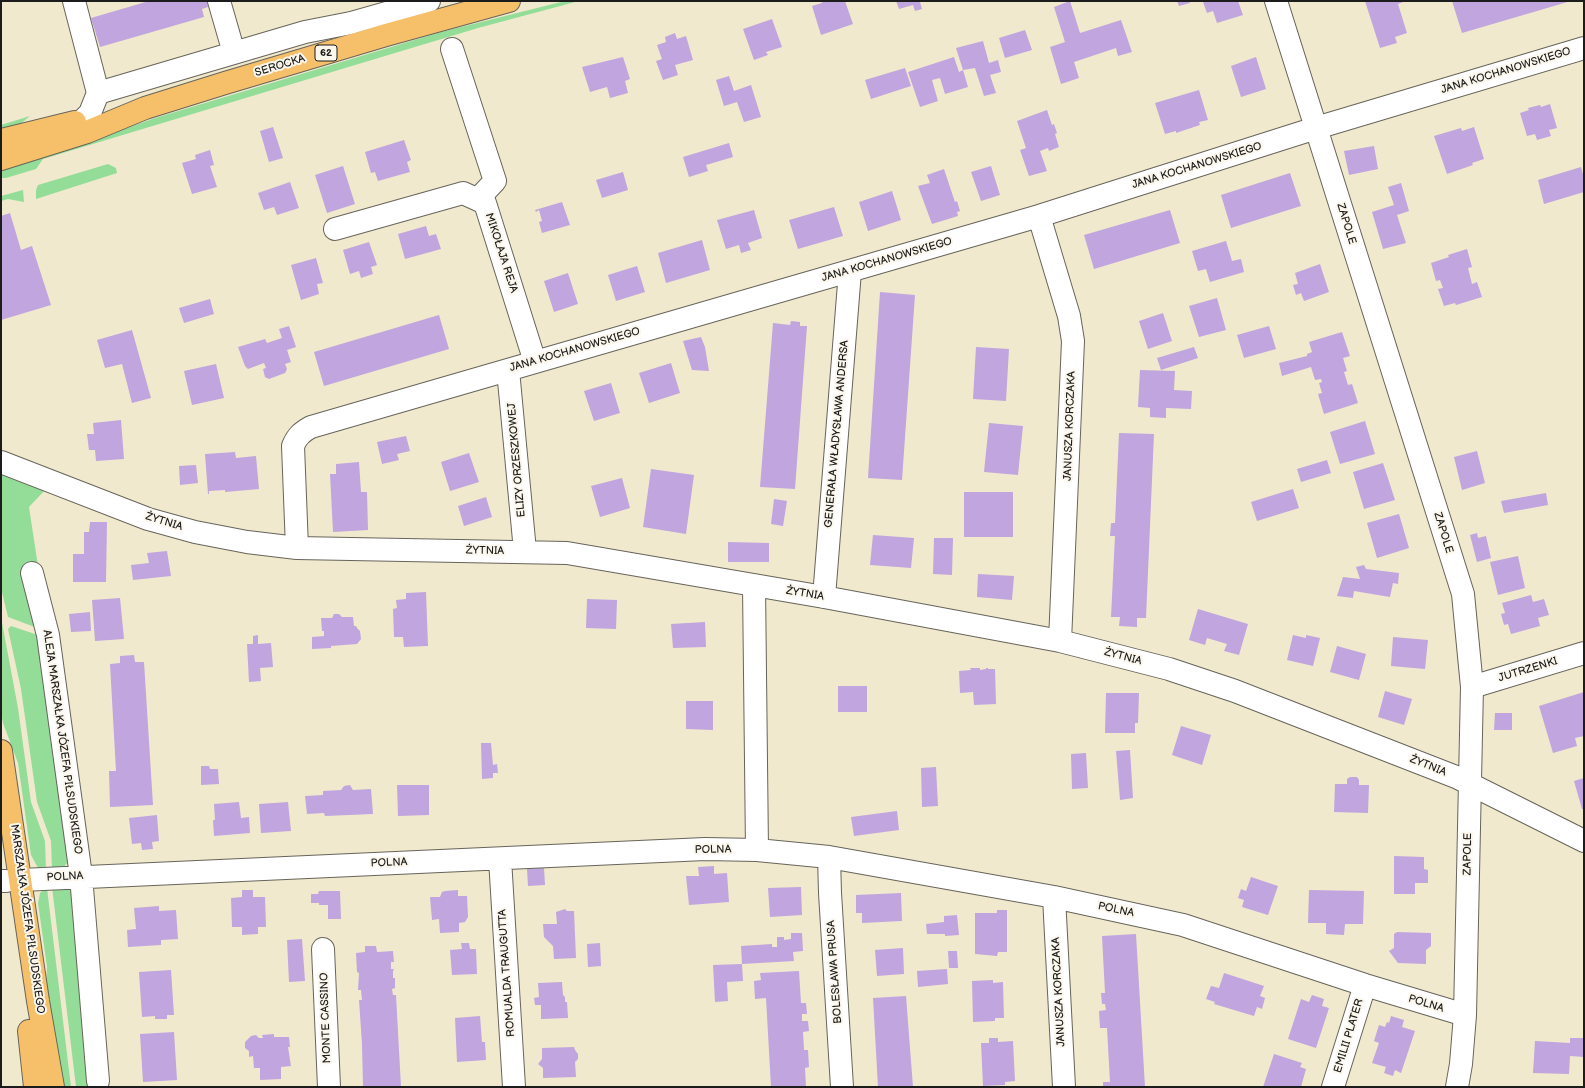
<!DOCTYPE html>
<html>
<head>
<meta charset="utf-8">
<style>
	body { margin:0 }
	#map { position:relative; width:1585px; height:1088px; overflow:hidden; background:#f1e9ce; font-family:"Balsamiq Sans",sans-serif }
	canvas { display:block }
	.frame { position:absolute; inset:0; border:2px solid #1c1c1c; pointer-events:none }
</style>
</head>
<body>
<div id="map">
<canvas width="1585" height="1088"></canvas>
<div class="frame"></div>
</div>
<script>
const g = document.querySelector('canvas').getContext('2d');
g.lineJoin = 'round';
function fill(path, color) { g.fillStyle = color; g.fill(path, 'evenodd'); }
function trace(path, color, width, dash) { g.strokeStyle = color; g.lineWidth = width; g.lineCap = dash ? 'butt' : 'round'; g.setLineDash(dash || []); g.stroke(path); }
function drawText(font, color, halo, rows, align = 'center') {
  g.font = font + ' "Balsamiq Sans",sans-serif'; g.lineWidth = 4; g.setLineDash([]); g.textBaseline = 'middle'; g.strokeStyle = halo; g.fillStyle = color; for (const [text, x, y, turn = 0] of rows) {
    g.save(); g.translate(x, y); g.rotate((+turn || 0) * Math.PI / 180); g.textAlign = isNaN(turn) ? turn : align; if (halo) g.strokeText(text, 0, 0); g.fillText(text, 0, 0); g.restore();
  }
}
fill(new Path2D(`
	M565 1H579L478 28 43 159 36 169 6 178H1V170L74 147 155 118 441 32Z
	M30 116 18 126 1 132V125Z
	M108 164 116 168 117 173 36 199V190L38 185Z
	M23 190 24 202 8 199 1 201V196Z
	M1 470 47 488 29 507 38 566 40 629 8 617 1 588Z
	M1 617 18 708 31 802 45 841 46 870 38 868 31 855 18 763 3 723 1 713Z
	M11 626 41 636 71 858 63 868 52 870 51 841 37 802 21 689 8 629Z
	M64 885 75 893 92 1087H76L52 887Z
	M47 888 71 1087H60L45 1014 47 967 38 903 40 893Z`), '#94dd98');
fill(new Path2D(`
	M149 1H207L208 7 202 9 204 17 100 47 91 18Z
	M822 1H845L853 24 821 35 812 6 822 3Z
	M896 1H924L920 2 922 9 915 11 913 5 899 9Z
	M1070 1 1080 33 1121 20 1132 52 1118 56 1116 48 1074 62 1079 78 1061 84 1050 47 1065 42 1054 7Z
	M1177 1H1189L1190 3 1179 6Z
	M1207 1H1238L1243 15 1217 23 1213 11 1207 13 1203 2Z
	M1365 1H1406L1398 4 1407 33 1395 37 1397 43 1380 48Z
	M1452 1H1571L1462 33Z
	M772 19 782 47 766 52 768 55 754 60 743 29Z
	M1025 30 1032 50 1005 58 999 38Z
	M675 33 677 39 686 36 693 60 675 65 678 75 663 80 656 61 662 59 657 45 666 42 665 37Z
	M983 41 989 63 998 60 1001 72 990 75 996 93 984 96 975 68 963 70 956 48Z
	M623 57 630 79 625 81 628 93 610 98 607 87 590 92 582 67Z
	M954 57 959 72 963 70 968 87 945 94 940 78 932 80 938 101 920 107 908 72Z
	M1256 57 1266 89 1241 97 1231 66Z
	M905 68 911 86 871 99 865 80Z
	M729 76 734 91 751 85 761 117 744 122 737 102 724 106 716 80Z
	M1199 90 1208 120 1199 122 1200 125 1176 133V131L1165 134 1155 103Z
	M1550 104 1557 128 1549 130 1551 136 1537 140 1535 134 1527 136 1520 113 1529 110 1528 108 1540 105 1541 107Z
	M1047 110 1052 125 1054 124 1057 133 1055 134 1059 147 1049 151 1048 148 1040 151 1047 171 1029 176 1020 150 1026 148 1017 121Z
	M273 127 283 158 269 162 260 131Z
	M1474 127 1484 159 1472 163 1473 165 1447 174 1434 136 1461 128 1462 131Z
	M404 140 411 160 407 162 410 172 378 181 375 172 371 173 365 152Z
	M729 143 733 157 706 165 708 171 689 177 683 157Z
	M1374 146 1378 169 1349 175 1344 151Z
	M210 150 214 165 210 166 217 187 192 194 182 163 196 159 195 155Z
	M343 166 355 204 327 213 315 175Z
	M991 166 1000 195 981 201 971 172Z
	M1581 167 1584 178V192L1544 204 1538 180Z
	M944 169 955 202 957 201 960 211 957 212 958 216 932 224 918 186 930 183 927 175Z
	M623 172 628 190 602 198 596 180Z
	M1290 173 1301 206 1231 228 1221 195Z
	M290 182 299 208 277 215 274 207 264 210 258 193Z
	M1401 183 1409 211 1397 215 1406 243 1383 249 1372 212 1394 205 1388 187Z
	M892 191 901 220 868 231 859 202Z
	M562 202 570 225 542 233 539 222 542 221 539 210 536 212 535 210Z
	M834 207 843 236 798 249 789 220Z
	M754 210 762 238 748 243 751 250 741 253 739 245 726 249 717 220Z
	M1170 210 1180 243 1094 269 1084 235Z
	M10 213 21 250 32 246 51 305 1 320V216Z
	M426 226 429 236 436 234 441 249 405 259 398 234Z
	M702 240 710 270 666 283 658 253Z
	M1226 241 1232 261 1241 259 1244 272 1210 282 1206 269 1198 271 1192 251Z
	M369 242 377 265 371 267 373 274 361 278 359 271 350 274 343 250Z
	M1467 249 1472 267 1468 268 1472 284 1477 282 1482 297 1456 305 1455 303 1444 306 1438 289 1443 288 1440 280 1436 281 1431 263 1449 257 1448 255Z
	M316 258 323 283 317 284 319 294 301 300 291 265Z
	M1320 264 1329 292 1304 301 1301 293 1296 295 1293 285 1298 284 1295 273Z
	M637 266 645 292 616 301 608 275Z
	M568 273 578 304 554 312 544 281Z
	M880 292 915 295 902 480 868 478Z
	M1217 298 1226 330 1199 337 1189 306Z
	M210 299 214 314 184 323 179 308Z
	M1163 313 1172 341 1148 349 1139 321Z
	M439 315 449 349 324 386 314 352Z
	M791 321 800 322V326H807L795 489 760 487 773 323 790 325Z
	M289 326 296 347 287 350 291 362 285 364 287 369 285 373 269 379 265 377 263 369 266 368 264 363 248 369 245 366 238 347 265 339 267 343 282 338 279 329Z
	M1269 326 1276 349 1244 358 1237 335Z
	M132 330 151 398 132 403 122 364 105 368 97 340Z
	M1342 332 1350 356 1343 358 1347 371 1344 372 1348 385 1352 384 1358 403 1324 414 1318 394 1322 393 1319 383 1322 382 1321 379 1315 380 1311 367 1282 376 1279 363 1307 356V354L1312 352 1309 342Z
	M701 337 705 347 709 371 692 370 683 341Z
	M976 347 1009 349 1006 401 973 399Z
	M1194 347 1198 358 1161 370 1157 358Z
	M671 363 680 393 649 403 639 373Z
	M216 364 224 398 192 405 184 371Z
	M1140 370 1175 371 1174 390 1192 391 1191 409 1166 408V418L1150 417V408L1138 407Z
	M611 383 620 413 594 421 584 391Z
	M121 420 124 459 96 461 95 450H89L87 434H94L93 423Z
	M1365 421 1375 454 1340 464 1330 432Z
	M989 423 1023 426 1018 475 984 472Z
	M1119 433 1154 434 1146 618H1137V627L1119 626 1120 617H1111L1115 536H1110L1111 523H1115Z
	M406 436 410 451 397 454 399 460 382 464 377 442Z
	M1477 451 1485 483 1462 490 1454 457Z
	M235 452 236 458 256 456 259 489 225 492V490L209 491V494H208L205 454Z
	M469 453 479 482 450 491 441 462Z
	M1327 460 1331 473 1301 482 1297 469Z
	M359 462 361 492H367L368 530 333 532 330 474H336V464Z
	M1383 463 1395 500 1364 509 1353 472Z
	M196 465 198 483 180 485 179 466Z
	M651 469 694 475 686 534 643 527Z
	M622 478 630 508 600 517 591 486Z
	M1293 489 1299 508 1257 521 1251 502Z
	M964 492H1013V537H964Z
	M1546 493 1548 505 1504 513 1501 501Z
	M486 497 492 517 464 526 458 506Z
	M774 499 787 501 783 526 771 524Z
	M1399 514 1409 548 1377 558 1367 523Z
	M90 522H107L106 582H73V554H84V532H89Z
	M1477 533 1478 538 1486 536 1491 558 1477 562 1470 535Z
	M873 535 914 538 911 568 870 565Z
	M934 538H953L952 575 933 574Z
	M728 542 769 543V562H728Z
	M167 551 171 576 133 580 131 565 149 563 147 553Z
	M1518 556 1525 588 1498 595 1490 562Z
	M1364 565 1366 569 1399 573 1398 584 1393 583 1390 597 1354 591 1353 598 1337 596 1343 577 1360 579 1356 567Z
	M978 574 1014 576 1012 600 977 597Z
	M426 592 428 646 404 647 403 637H394L393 609 397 608 396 600 406 599V593Z
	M1531 595 1533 602 1544 599 1549 615 1538 618 1540 626 1511 634 1508 624 1504 625 1501 614 1505 613 1502 603Z
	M120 598 124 639 95 641 92 600Z
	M587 599 617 600 616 629 586 628Z
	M1198 609 1248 624 1239 655 1224 651 1227 644 1207 638 1205 645 1189 640Z
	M90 612 91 631 71 632 69 614Z
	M334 614H339L342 617H353L354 626H356L357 628 360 631 361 639 357 644 331 646V648L312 649V637L324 636V631H322L321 618H332Z
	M705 622 706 647 673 648 671 624Z
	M258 635V644L271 643 273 667 260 668 261 681 249 682 247 644H253V636Z
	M1293 635 1306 638V635L1320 638 1313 666 1287 660Z
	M1393 637 1428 640 1425 669 1391 666Z
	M1337 646 1366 654 1359 680 1330 672Z
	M134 655 135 662H144L153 805 110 807 109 771H116L110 664 120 663V656Z
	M970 668H980V670L986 669V668H988V669H995L996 704 974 705 973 692 960 693 959 671 971 670Z
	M838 686H867V712H838Z
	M1385 691 1412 699 1404 725 1378 717Z
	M1584 692V736L1575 738 1577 746 1553 753 1539 706Z
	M1106 693H1139L1138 723H1135V733H1105Z
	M686 701H713V730L686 729Z
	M1495 713H1512V730H1494Z
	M1181 726 1211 735 1202 765 1172 755Z
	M481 743H491L493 765 497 764 498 773H493V778L482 779Z
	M1130 750 1133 798 1120 800 1116 751Z
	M1086 753 1088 788 1072 789 1071 754Z
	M201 766H209L210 769H218L219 784 201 785Z
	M936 767 938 806 922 807 921 768Z
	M1350 777H1357L1359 780V785H1369L1368 813 1334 812 1335 784H1347V779Z
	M1584 778V809H1582L1574 781Z
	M350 785 353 790 371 789 373 814 325 816 324 813 307 814 305 796 323 795V791L341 790 344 786Z
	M397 785H429V815L398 816Z
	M239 802 241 818 249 817 250 833 214 836 213 820H215L214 804Z
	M288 802 291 831 261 833 259 804Z
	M897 811 899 830 854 836 851 817Z
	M157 815 159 841 152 842 153 849 142 850 141 843 132 844 129 818Z
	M1394 856 1424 857V869L1428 870V883H1415V894H1394Z
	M714 866V874L727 873 729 902 689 905 686 876H699L698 867Z
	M544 868 545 885 528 886 527 869Z
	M1251 877 1278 886 1268 915 1242 907 1244 900 1238 898 1241 889 1246 891Z
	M801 887 802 915 770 917 768 888Z
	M242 890H253V897H265L266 927H258V934L242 935V927H232L231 898 242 897Z
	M458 890V896H467L468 917 465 922 459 923V932L440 933 439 919 432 920 430 897H440L442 892 445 891Z
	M1309 890 1364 891 1363 924H1345L1344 935 1326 934V923H1308Z
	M319 891H340L341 919H328V905H319V903H311V894H318Z
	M901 893 902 921 862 923V913H856V895Z
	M159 906V911L176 910 178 939 161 940V945L128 947 127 930 136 929 134 908Z
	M565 909 567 911H574L576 958 554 959 553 946 544 937 543 924H557L556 912Z
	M997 910H1007V952H998L997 956 975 954V913H997Z
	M957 915 959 935 945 936V934H927L926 924 944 922V916Z
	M1397 932 1431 933V946L1426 950V964L1398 963 1389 951 1394 948V934Z
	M791 933H802L803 951 793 952 794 961 742 964 741 946 772 944V947H777V937H784V940L791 939Z
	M1136 934 1145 1087H1103V1082H1110L1107 1028H1100L1099 1011 1106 1010 1105 1004H1102L1101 993H1105L1102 936Z
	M302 939 305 981 289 982 287 940Z
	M461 943H469L470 949H476L477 974 452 975 450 950 462 949Z
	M600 943 601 966 588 967 587 944Z
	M365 946H376L377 952 393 951 394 962H391V969H394L393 971V978H395V988L392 989 393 995H396L401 1087H363L362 1044 359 1000H362L361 990H358L359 973 357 972 356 953 365 952Z
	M903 948 904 974 877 976 875 950Z
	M948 951H957L958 968H949Z
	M742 964 743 981 727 982 728 1001 715 1002 713 965Z
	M947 969 948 984 918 987 917 971Z
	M171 970 174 1015H167V1019H155V1016L142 1017 139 972Z
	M799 971 801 1003H806L807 1014H802V1021H808L809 1031 803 1032 804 1050H808L809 1067 805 1068 806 1087H771L766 998 755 999 754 981 761 980 760 973Z
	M1224 973 1264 986 1260 996 1265 998 1262 1009 1257 1007 1254 1016 1214 1004 1215 1002 1206 999 1211 986 1219 988Z
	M993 980V983L1003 982 1004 1018H995V1021L973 1022 972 981Z
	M562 982 563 995 565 997V1002H567L568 1018 541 1019V1005H535L534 998 539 997 538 983Z
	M1312 995 1324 999 1322 1006 1329 1008 1316 1048 1288 1039 1301 999 1309 1002Z
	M906 996 913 1087H878L873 998Z
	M480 1016 482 1042H485L486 1060 457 1062 455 1018Z
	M1391 1016 1404 1020 1402 1027 1415 1031 1401 1073 1395 1070 1393 1076 1384 1073 1386 1067 1372 1063 1379 1043 1374 1041 1379 1025 1385 1027 1387 1022 1389 1023Z
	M174 1032 177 1080 143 1082 140 1034Z
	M274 1034V1037H289L290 1047H288L291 1066 281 1067V1079L260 1080V1068H254L253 1056 249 1057V1051L245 1048V1042L251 1036 256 1035 259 1038H263L262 1035Z
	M989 1038H998V1042L1013 1041 1015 1081 1005 1082V1085L983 1086 981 1043H989Z
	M1570 1038H1584V1057L1570 1056 1569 1074 1533 1073 1535 1041 1570 1043Z
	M574 1047 575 1050 578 1054V1059L575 1062 576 1077 543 1078V1068L538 1064 542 1059V1048Z
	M1274 1054 1302 1063 1300 1067 1306 1069 1301 1087H1263Z`), '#c0a5de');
const minor = new Path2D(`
	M74 1 98 93 90 113 83 120
	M219 1 234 53
	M1276 1 1463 594 1472 687 1465 1015 1461 1064 1457 1087
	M452 49 495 181 478 199
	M98 93 305 32 351 23 429 1
	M1039 216 1069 316 1073 341 1060 641
	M335 229 463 193 485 203 535 362
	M508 370 525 551
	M1 462 148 519 195 532 247 542 297 548 567 553 824 597 1060 641 1169 669 1235 691 1456 777 1584 841
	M297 548 293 446C297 436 302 432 311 427L1039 216 1316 128 1584 48
	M32 573 48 635 81 876 98 1081
	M754 585 757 850
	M824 597 850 271
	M1472 687 1584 653
	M829 857 830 893 842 1087
	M500 859 514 1087
	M21 880 705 849 757 850 829 857 1054 897 1183 925 1365 985 1465 1015
	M1 881H6
	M1054 897 1064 1087
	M323 949 329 1087
	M1333 1087 1365 985`);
const major = new Path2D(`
	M1 140 75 122
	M1 159 87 132 145 108 225 83 386 35 509 1
	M1 751 38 1001 53 1087
	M29 1031 35 1087`);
trace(minor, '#67645a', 24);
trace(major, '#67645a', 24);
trace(minor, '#fff', 22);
trace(major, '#f6c06b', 22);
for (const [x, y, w] of [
	[326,53,22]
]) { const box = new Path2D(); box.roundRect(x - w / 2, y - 8, w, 16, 3); g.fillStyle = '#fbf7ec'; g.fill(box); trace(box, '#1c1c1c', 1); }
drawText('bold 10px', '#1c1c1c', null, [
	["62",326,53]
]);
drawText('11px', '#1c1c1c', '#fbf7ec', [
	["SEROCKA",280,66,-17],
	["JANA KOCHANOWSKIEGO",1506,71,-17],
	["JANA KOCHANOWSKIEGO",1197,166,-17],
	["ZAPOLE",1346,224,73],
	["MIKOŁAJA REJA",501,253,72],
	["JANA KOCHANOWSKIEGO",887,260,-16],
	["JANA KOCHANOWSKIEGO",575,350,-16],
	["JANUSZA KORCZAKA",1070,426,-88],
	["GENERAŁA WŁADYSŁAWA ANDERSA",837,434,-85],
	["ELIZY ORZESZKOWEJ",517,460,-95],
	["ŻYTNIA",164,522,17],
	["ZAPOLE",1443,533,73],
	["ŻYTNIA",485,551,1],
	["ŻYTNIA",805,594,9],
	["ŻYTNIA",1123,657,15],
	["JUTRZENKI",1528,670,-17],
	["ALEJA MARSZAŁKA JÓZEFA PIŁSUDSKIEGO",62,742,82],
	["ŻYTNIA",1428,766,22],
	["POLNA",713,850,-1],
	["ZAPOLE",1468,854,-89],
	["POLNA",389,863,-2],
	["POLNA",65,877,-3],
	["POLNA",1116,910,12],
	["MARSZAŁKA JÓZEFA PIŁSUDSKIEGO",27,919,82],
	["BOLESŁAWA PRUSA",835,972,-94],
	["ROMUALDA TRAUGUTTA",507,973,-94],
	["JANUSZA KORCZAKA",1059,992,-93],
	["POLNA",1426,1004,17],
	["MONTE CASSINO",326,1018,-92],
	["EMILII PLATER",1349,1036,-73]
]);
</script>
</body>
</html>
